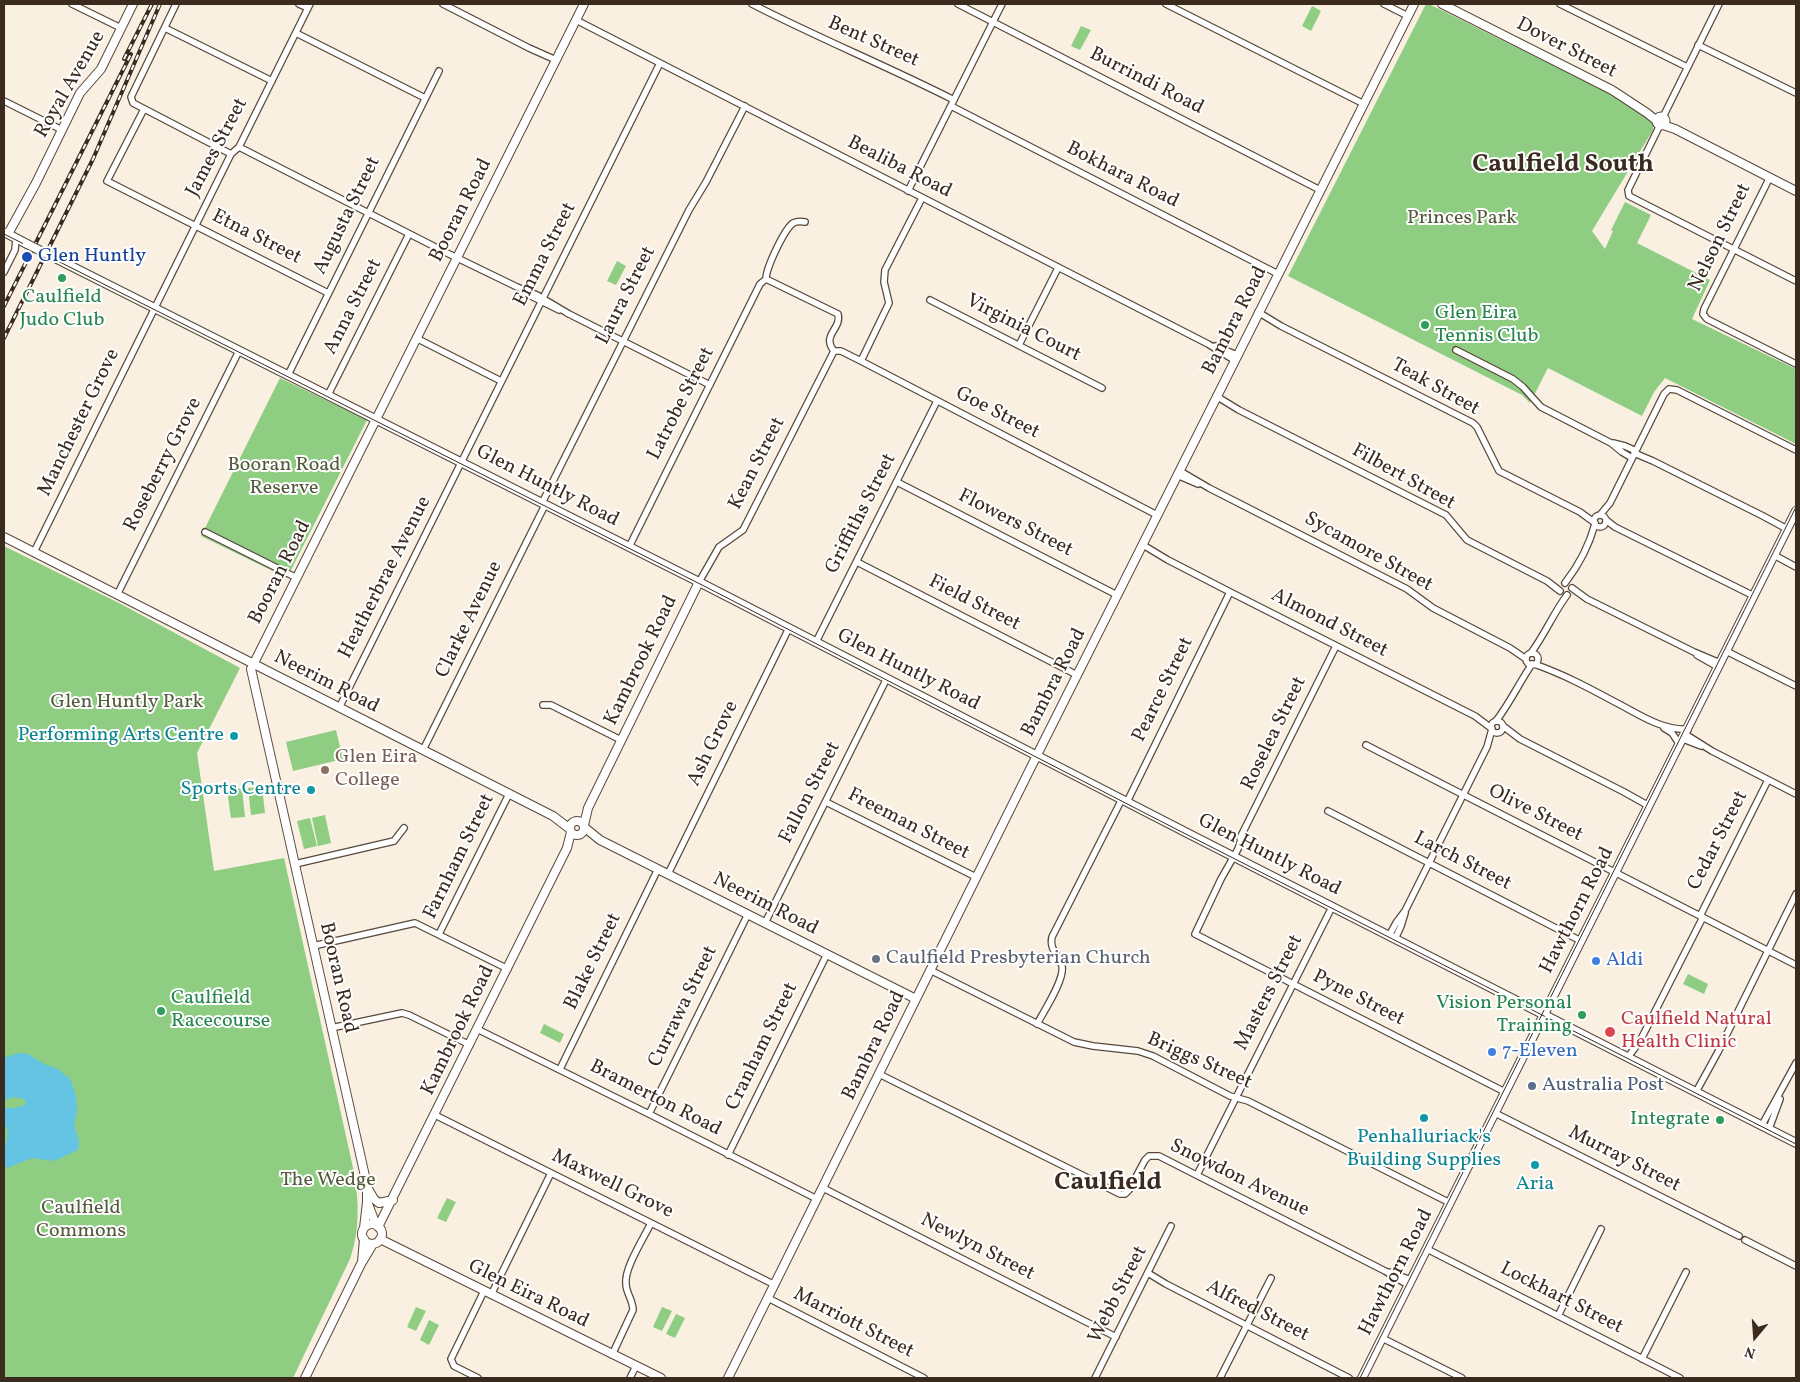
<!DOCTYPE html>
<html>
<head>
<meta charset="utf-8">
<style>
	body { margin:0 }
	#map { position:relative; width:1800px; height:1382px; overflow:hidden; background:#f9f0e2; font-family:Vollkorn,serif }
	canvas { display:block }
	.frame { position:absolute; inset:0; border:5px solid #3b2a1e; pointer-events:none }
	.north { position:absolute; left:1730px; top:1312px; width:50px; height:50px; -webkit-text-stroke:4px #fff; paint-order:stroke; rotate:198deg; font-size:14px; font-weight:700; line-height:20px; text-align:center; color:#3b2a1e }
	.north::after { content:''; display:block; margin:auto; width:18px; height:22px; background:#3b2a1e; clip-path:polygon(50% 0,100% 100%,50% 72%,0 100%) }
</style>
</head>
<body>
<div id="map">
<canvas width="1800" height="1382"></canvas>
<div class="frame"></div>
<div class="north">N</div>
</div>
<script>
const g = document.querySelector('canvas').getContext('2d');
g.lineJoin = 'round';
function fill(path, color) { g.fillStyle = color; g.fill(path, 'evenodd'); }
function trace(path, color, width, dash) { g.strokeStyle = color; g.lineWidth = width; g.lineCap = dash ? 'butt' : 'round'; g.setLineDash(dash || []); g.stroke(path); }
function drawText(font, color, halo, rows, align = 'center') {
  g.font = font + ' Vollkorn,serif'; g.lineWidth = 4; g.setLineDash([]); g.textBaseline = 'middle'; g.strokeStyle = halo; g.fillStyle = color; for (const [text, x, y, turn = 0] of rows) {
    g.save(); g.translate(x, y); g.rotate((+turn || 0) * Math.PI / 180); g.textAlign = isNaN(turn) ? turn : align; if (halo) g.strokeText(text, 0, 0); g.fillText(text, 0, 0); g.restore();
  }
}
fill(new Path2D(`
	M1426 4H1429L1610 94 1650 119 1654 123 1653 130 1592 231 1605 249 1613 231 1611 230 1625 202 1651 215 1637 243 1710 280 1692 319 1796 369V444L1665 378 1654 392 1642 416 1548 368 1530 403 1522 395 1288 276Z
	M1312 6 1321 11 1311 31 1302 26Z
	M1081 26 1091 30 1080 50 1071 46Z
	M617 261 626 266 616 285 607 281Z
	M280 378 367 420 287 578 201 536Z
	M4 546 119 603 240 668 197 753 214 871 284 858 354 1172C359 1202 360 1230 350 1259L293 1378H4Z
	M336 730 343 759 293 771 286 742Z
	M262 787 265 813 251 815 248 788Z
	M242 788 245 817 231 818 227 790Z
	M325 815 331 843 318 846 312 818Z
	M310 818 317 846 304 849 297 821Z
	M1688 974 1708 984 1704 994 1683 984Z
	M544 1024 564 1034 560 1043 540 1033Z
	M447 1198 456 1202 446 1222 437 1218Z
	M416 1307 426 1311 416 1331 407 1327Z
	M662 1307 672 1311 662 1331 653 1327Z
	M676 1314 685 1318 675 1338 666 1334Z
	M429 1320 439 1325 429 1345 420 1340Z`), '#8fcd82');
fill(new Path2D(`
	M18 1053 28 1054 44 1064 58 1069 70 1079 76 1096 77 1111 74 1126 79 1140 78 1150 54 1161 32 1158 7 1168 4 1165V1153L8 1131 4 1123V1108H14L25 1105 26 1101C20 1096 10 1096 4 1101V1058Z`), '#65c3e3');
const street = new Path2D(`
	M72 4 121 28
	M176 4 131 97 133 103 231 154
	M299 4 308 8
	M443 4 529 48 556 60
	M752 4C818 38 887 66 954 100
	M958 4 1320 190
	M1166 4 1364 104
	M1384 4 1408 16
	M1560 4 1687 67
	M576 20 1208 344 1234 360
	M165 28 272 81
	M296 33 425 98
	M1698 45 1796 93
	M4 101 62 130
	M951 106 1278 274
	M144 109 107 181 328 293
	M1663 117 1719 4
	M1660 125 1628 190 1629 196 1796 281
	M239 147 449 254 517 287 537 295 569 314
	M1770 177 1704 309 1703 314 1707 319 1796 364
	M908 191 1002 4
	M4 272 15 250 16 238
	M766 279 838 314C842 329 821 335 834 351
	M766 279C766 268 784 230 793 223 797 221 800 221 805 222
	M525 293 559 310
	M930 300 1102 388
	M1258 312 1281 326 1473 423 1477 427 1499 471 1580 512 1595 523
	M567 313 710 385
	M416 338 501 381
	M1019 345 1058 268
	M1215 346 1237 355
	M1456 350 1513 379 1523 387 1541 407 1611 443 1622 452 1632 458
	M834 351H841L861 361 1157 515
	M861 361 889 303 884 282 885 270 922 198
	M288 375 439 71
	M328 395 409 234
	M1216 396 1239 410 1446 515 1467 540 1547 581 1560 591
	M1613 443 1625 446 1636 451
	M1634 453 1653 461 1763 516 1787 529
	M1180 471 1209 488 1407 589 1433 608 1510 648 1526 659
	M1177 475 1198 484
	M897 482 1117 595
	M542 503 689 210 706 182 745 106
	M1600 515 1610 503 1664 394 1669 389 1677 390 1796 450
	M1594 521a6 6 0 1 1 12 0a6 6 0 1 1-12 0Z
	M1606 520 1615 527 1754 596
	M205 532 297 578
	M1143 545 1168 560 1230 592 1475 716 1491 728
	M629 547 760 284 766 279
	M34 552 231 154 239 147 310 4
	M1774 555 1796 567
	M857 562 1077 675
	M699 582 719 547 743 530 834 351
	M1565 583C1579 565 1589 546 1595 524
	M1572 588 1587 599 1694 652 1720 663
	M117 595 239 351
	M816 642 937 401
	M1726 651 1796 686
	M1531 653C1545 634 1553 614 1567 595
	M1526 659a6 6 0 1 1 12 0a6 6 0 1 1-12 0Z
	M1697 655 1718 667
	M1534 664C1563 674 1589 688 1615 702 1637 713 1662 731 1688 729
	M543 705H551L621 740
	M339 708 660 63
	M1496 721C1510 703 1519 683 1532 664
	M1491 727a6 6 0 1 1 12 0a6 6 0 1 1-12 0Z
	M1503 726 1520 739 1624 792 1649 806
	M1664 728 1672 733 1680 745
	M1685 734 1712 751 1796 794
	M1683 739 1701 746
	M1366 745 1796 965
	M423 750 545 505
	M826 802 976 877
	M1127 802 1230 592
	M1328 811 1581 941
	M1242 836 1238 849 1221 879 1195 934 1505 1092
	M1240 838 1336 646
	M295 864 394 841 404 828
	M668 874 789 628
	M1700 916 1768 780
	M765 923 887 678
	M439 934 509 794
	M1389 936 1396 923 1405 911 1487 747 1492 729
	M1395 939 1401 926 1405 913
	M313 946 415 923 508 969
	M930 970 1074 1042 1093 1046 1138 1051 1153 1056 1230 1096 1248 1101 1450 1203
	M1037 1024C1044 1011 1065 979 1062 966 1059 955 1049 950 1052 937L1122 799
	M331 1028 402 1013 409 1015 470 1045
	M477 1029 649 1114 817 1199
	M1628 1057 1640 1041 1703 917
	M560 1069 658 869
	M879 1074 1120 1194H1125L1129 1190 1145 1160 1149 1156H1159L1385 1271 1408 1285
	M1696 1092 1718 1052 1796 894
	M1495 1113 1739 1236
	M649 1114 748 914
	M435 1115 775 1285
	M1762 1125 1796 1063
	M1769 1129 1780 1099
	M728 1155 827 954
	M1197 1175 1332 907
	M823 1188 1116 1337
	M1745 1240 1796 1266
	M1427 1249 1680 1378
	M1389 1272 1411 1280
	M1148 1273 1166 1284 1349 1378
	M491 1295 551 1173
	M768 1298 924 1378
	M1558 1316 1601 1229
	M1382 1338 1462 1378
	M612 1355 633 1310C633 1300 626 1293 626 1284 624 1268 644 1238 651 1223
	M1642 1359 1686 1272
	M478 1378 454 1366 451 1359 484 1291
	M630 1378 636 1366
	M1095 1378 1171 1226
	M1220 1378 1271 1278`);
const secondary = new Path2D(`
	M1442 4 1612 90 1647 113 1657 121
	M1656.5 121a4.5 4.5 0 1 1 9 0a4.5 4.5 0 1 1-9 0Z
	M1663 125 1675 129 1796 191
	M6 233 27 244
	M8 234 36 183 80 93 101 69 133 4
	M53 257 699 582 1193 836 1796 1143
	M4 537 553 816 570 829
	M570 828a7 7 0 1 1 14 0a7 7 0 1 1-14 0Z
	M584 825 588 808 699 582
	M584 827 600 840 916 999
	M367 1187 374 1199 379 1203 393 1200
	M368 1204 376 1225
	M362 1234a10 10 0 1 1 20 0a10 10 0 1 1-20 0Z
	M378 1227 567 848 571 832
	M364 1228 367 1202V1185L251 669 584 4
	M380 1239 661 1378
	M362 1262 364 1239
	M305 1378 361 1264 373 1244
	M728 1378 1042 745 1414 4
	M1362 1378 1796 511`);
trace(street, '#58483b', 8);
trace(secondary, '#58483b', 10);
trace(street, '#fff', 5.5);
trace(secondary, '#fff', 8);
trace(new Path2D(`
	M4 234 706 587 1172 827 1796 1144
	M1360 1378 1796 507`), '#3b2a1e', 1);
const rail = new Path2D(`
	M124 59 152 4
	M4 306 131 54
	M4 338 93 159 160 4`);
trace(rail, '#3b2a1e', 4);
trace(rail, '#fff', 2, [5.5]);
const secondaryBridge = new Path2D(`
	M27 244 53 257`);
trace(secondaryBridge, '#58483b', 10, []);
trace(secondaryBridge, '#fff', 8);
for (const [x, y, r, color] of [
	[27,257,6,"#1a4fb4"],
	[62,278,5,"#2e9e5b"],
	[1425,325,5,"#2e9e5b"],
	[234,736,5,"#0f9aa8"],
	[325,770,5,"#8d6e63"],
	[311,790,5,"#0f9aa8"],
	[876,959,5,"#6b7280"],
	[1596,961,5,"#3f7fe0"],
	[161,1011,5,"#2e9e5b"],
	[1582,1015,5,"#2e9e5b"],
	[1610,1032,6,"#e0444e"],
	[1492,1052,5,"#3f7fe0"],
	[1532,1086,5,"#5c6f8a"],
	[1424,1118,5,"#0f9aa8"],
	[1720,1120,5,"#2e9e5b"],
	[1535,1165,5,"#0f9aa8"]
]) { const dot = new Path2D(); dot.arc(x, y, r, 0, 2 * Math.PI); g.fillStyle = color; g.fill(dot); trace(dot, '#fff', 2); }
drawText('20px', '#3b2a1e', '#fff', [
	["Bent Street",873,43,24],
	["Dover Street",1566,49,27],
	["Burrindi Road",1146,82,27],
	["Royal Avenue",71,85,-60],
	["James Street",218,148,-62],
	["Bealiba Road",899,168,27],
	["Bokhara Road",1122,176,27],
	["Booran Road",462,211,-63],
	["Augusta Street",348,216,-64],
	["Etna Street",256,238,27],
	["Nelson Street",1721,238,-64],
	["Emma Street",546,255,-63],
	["Laura Street",627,296,-63],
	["Anna Street",354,307,-63],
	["Bambra Road",1236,321,-63],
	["Virginia Court",1023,329,27],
	["Teak Street",1435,388,29],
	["Latrobe Street",682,404,-63],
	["Goe Street",997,414,27],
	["Manchester Grove",80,423,-64],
	["Kean Street",758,464,-63],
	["Roseberry Grove",164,465,-63],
	["Filbert Street",1403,478,29],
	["Glen Huntly Road",547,487,27],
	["Griffiths Street",862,514,-63],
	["Flowers Street",1015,524,27],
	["Sycamore Street",1368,553,29],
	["Booran Road",281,573,-63],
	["Heatherbrae Avenue",386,578,-63],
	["Field Street",974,604,27],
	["Clarke Avenue",470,620,-64],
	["Almond Street",1329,624,27],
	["Kambrook Road",642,661,-64],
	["Glen Huntly Road",908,671,27],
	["Neerim Road",326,683,27],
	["Bambra Road",1055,683,-63],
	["Pearce Street",1164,690,-64],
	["Roselea Street",1275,734,-64],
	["Ash Grove",714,744,-64],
	["Fallon Street",811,793,-63],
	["Olive Street",1535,814,27],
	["Freeman Street",908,825,27],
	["Cedar Street",1719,841,-63],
	["Glen Huntly Road",1269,856,27],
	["Farnham Street",460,857,-64],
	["Larch Street",1462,862,27],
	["Neerim Road",765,905,27],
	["Hawthorn Road",1578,911,-63],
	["Blake Street",594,962,-64],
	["Booran Road",337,978,77],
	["Masters Street",1270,993,-63],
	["Pyne Street",1358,999,27],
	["Currawa Street",684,1007,-64],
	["Kambrook Road",459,1031,-64],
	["Bambra Road",875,1046,-64],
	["Cranham Street",763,1047,-64],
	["Briggs Street",1199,1062,24],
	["Bramerton Road",655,1099,27],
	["Murray Street",1624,1160,27],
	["Snowdon Avenue",1239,1179,26],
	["Maxwell Grove",612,1185,26],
	["Newlyn Street",977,1248,27],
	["Hawthorn Road",1397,1273,-63],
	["Glen Eira Road",528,1295,26],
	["Webb Street",1119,1295,-63],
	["Lockhart Street",1561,1299,27],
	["Alfred Street",1257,1312,27],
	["Marriott Street",853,1324,27]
]);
drawText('20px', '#545b3c', '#fff', [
	["Princes Park",1462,219],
	["Booran Road",284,466],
	["Reserve",284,489],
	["Glen Huntly Park",127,703],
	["The Wedge",328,1181],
	["Caulfield",81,1209],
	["Commons",81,1232]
]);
drawText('20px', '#164399', '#fff', [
	["Glen Huntly",38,257]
], 'left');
drawText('20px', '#27864d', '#fff', [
	["Caulfield",62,298,"center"],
	["Judo Club",62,321,"center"],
	["Glen Eira",1435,314],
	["Tennis Club",1435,337],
	["Caulfield",171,999],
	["Racecourse",171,1022],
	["Vision Personal",1572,1004,"right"],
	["Training",1572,1027,"right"],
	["Integrate",1710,1120,"right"]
], 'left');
drawText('20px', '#0d838f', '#fff', [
	["Performing Arts Centre",224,736],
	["Sports Centre",301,790],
	["Penhalluriack's",1424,1138,"center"],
	["Building Supplies",1424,1161,"center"],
	["Aria",1535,1185,"center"]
], 'right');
drawText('20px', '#785e54', '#fff', [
	["Glen Eira",335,758],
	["College",335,781]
], 'left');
drawText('20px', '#5b616d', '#fff', [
	["Caulfield Presbyterian Church",886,959]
], 'left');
drawText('20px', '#366cbe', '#fff', [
	["Aldi",1606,961],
	["7-Eleven",1502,1052]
], 'left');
drawText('20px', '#be3a42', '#fff', [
	["Caulfield Natural",1621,1020],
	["Health Clinic",1621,1043]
], 'left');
drawText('20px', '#4e5e75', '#fff', [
	["Australia Post",1542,1086]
], 'left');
drawText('bold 25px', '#3b2a1e', '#fff', [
	["Caulfield South",1563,166],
	["Caulfield",1108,1184]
]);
</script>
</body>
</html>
